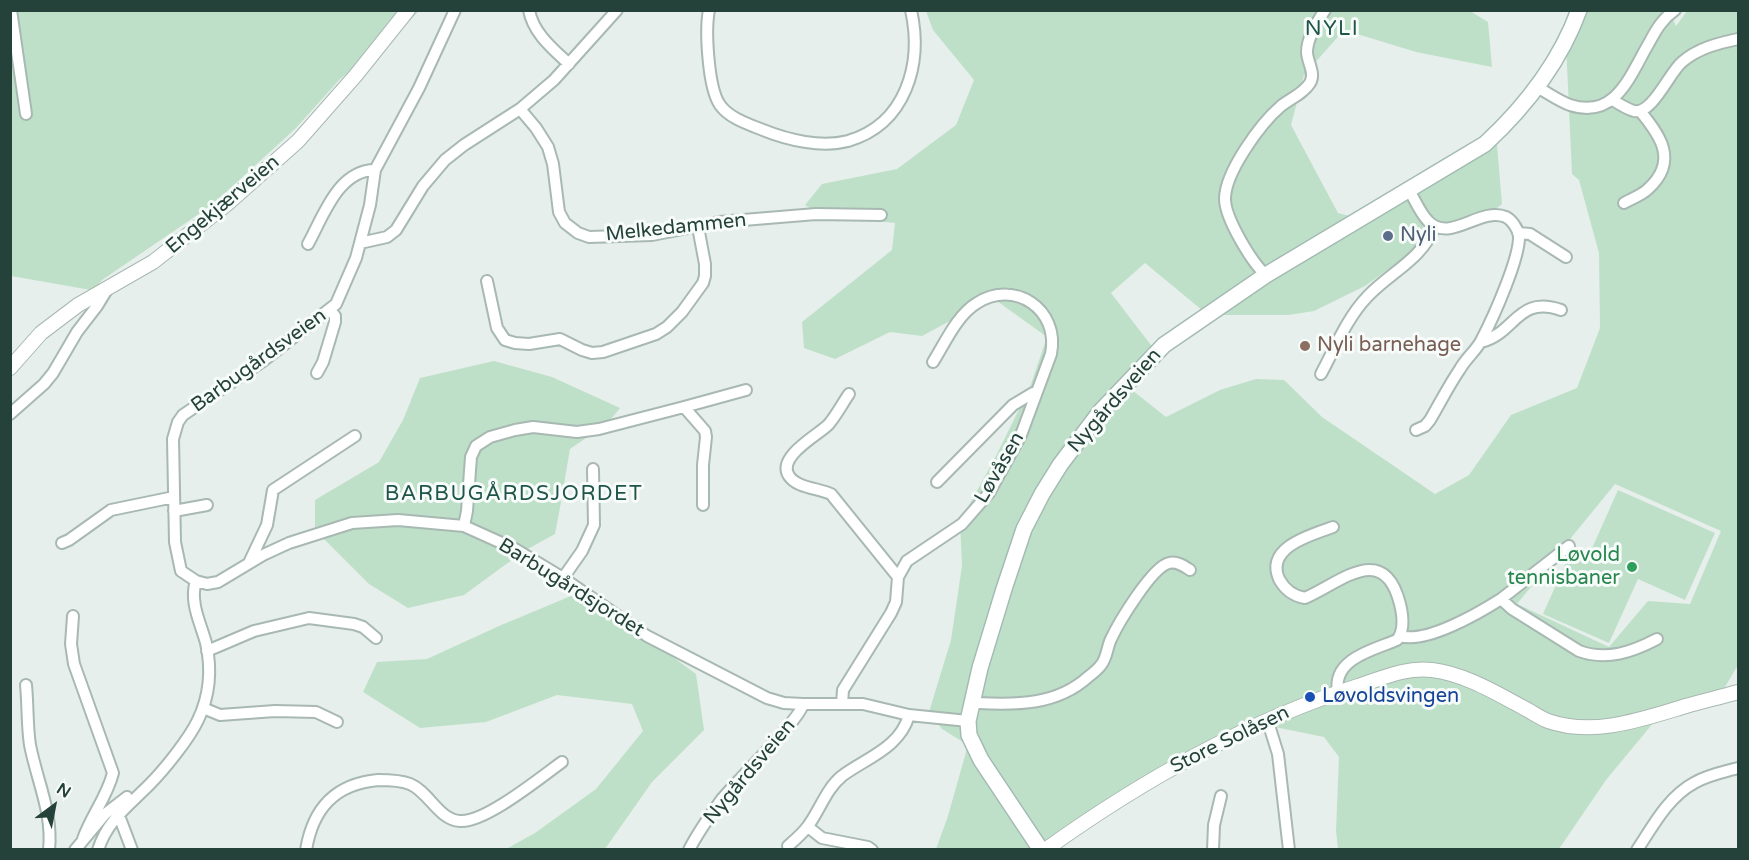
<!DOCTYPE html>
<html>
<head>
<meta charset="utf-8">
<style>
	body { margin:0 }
	#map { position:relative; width:1749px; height:860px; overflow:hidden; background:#e6efeb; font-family:"Varela Round",sans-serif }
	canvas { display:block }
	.frame { position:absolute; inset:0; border:12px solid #24423a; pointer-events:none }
	.north { position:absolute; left:24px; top:776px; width:60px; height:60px; -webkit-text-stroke:4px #f7fbf9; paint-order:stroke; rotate:32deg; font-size:16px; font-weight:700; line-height:24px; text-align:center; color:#24423a }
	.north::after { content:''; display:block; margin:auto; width:21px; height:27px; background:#24423a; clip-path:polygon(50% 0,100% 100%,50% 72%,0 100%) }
</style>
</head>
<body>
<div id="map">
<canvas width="1749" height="860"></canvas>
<div class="frame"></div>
<div class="north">N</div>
</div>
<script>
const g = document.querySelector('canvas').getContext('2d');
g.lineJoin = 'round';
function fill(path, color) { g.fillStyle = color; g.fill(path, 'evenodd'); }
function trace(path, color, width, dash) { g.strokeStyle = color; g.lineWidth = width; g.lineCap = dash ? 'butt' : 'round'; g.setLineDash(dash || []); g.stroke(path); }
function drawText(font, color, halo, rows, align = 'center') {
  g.font = font + ' "Varela Round",sans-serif'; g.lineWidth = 6; g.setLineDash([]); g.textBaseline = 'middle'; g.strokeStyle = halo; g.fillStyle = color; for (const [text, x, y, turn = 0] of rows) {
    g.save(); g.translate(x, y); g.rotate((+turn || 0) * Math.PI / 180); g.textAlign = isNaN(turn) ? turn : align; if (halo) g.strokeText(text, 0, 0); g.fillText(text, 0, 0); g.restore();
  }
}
fill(new Path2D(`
	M11 11H419L393 37 340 79 296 128 212 205 102 280 91 294V290L11 276Z
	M926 11H1470L1488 22 1492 67 1416 52 1344 30 1304 75 1291 125 1338 213 1357 218 1496 133 1502 204 1497 208 1427 241 1365 286 1314 311 1288 315H1208L1145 263 1111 293 1157 353 1132 390 1166 417 1220 390 1256 379 1284 380 1322 417 1435 494 1469 475 1511 415 1577 388 1600 328 1599 253 1579 180 1572 174 1565 22 1569 11H1669L1676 26 1687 11H1738V665L1722 692 1654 722 1606 780 1559 849H1338L1336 831 1339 757 1324 737 1250 722 1046 849H936L948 816 968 745 942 729 929 712 951 640 962 566 960 522 996 456 1030 387 1047 337 997 301 961 315 922 336 890 332 835 359 804 348 802 322 892 250 895 223 821 215 805 205 822 184 897 169 956 125 974 80 933 30ZM1615 484 1721 531 1690 604 1648 601 1609 647 1517 604Z
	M494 361 552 377 620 408 608 423 570 449 564 484 557 494 561 502 555 534 524 551 464 595 408 608 369 584 315 530V500L379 462 403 420 420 378Z
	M1618 490 1715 533 1685 600 1638 579 1609 643 1543 614 1572 549 1589 555Z
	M571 596 629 625 696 674 704 730 652 782 605 849H506L535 833 596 789 643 731 632 704 557 695 486 722 420 728 363 692 377 662 427 659 499 626Z`), '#bfe0c8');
const minor = new Path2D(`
	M11 10 26 114
	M529 10C533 33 553 49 569 64
	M709 10C705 30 708 88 720 105 729 118 748 124 763 130 788 140 821 148 848 141 906 124 923 64 911 10
	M1537 87C1548 93 1559 101 1570 105 1616 120 1630 75 1649 43 1656 30 1662 19 1675 10
	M1613 100C1619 104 1627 109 1634 111 1652 115 1669 73 1682 62 1698 48 1719 43 1738 39
	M520 109 554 80 617 10
	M1409 190C1415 200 1420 213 1428 221 1450 244 1480 206 1506 217 1512 220 1518 229 1519 236 1520 258 1493 318 1482 339 1477 350 1466 358 1460 369 1449 385 1440 403 1430 420L1425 426 1416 430
	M1624 203C1631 199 1642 195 1648 189 1679 161 1660 135 1640 111
	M1519 233 1530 234 1566 257
	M360 243 387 237 396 230 423 186 445 160 464 145 520 109 536 128 548 147 553 164 559 212 565 223 578 233 589 237 652 235 719 222 816 214 881 215
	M308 244C323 217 338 170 375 170
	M1266 275C1252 263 1225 218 1225 199 1225 172 1261 123 1281 106 1291 98 1303 94 1310 83 1316 73 1307 62 1307 52 1307 38 1317 22 1325 10
	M487 281 497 328 505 340 515 343 529 344 560 339 582 350 592 353 603 352 656 334 667 327 682 312 703 283 705 276V264L698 227
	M1481 342C1516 333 1517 295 1561 310
	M317 373 323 362 335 322V316L330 310
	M1321 374C1335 348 1347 318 1367 297 1389 273 1423 259 1434 227
	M684 407 746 390
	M10 414 44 384 53 373 77 332 97 306 108 288
	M937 482 1013 405 1033 393 1036 394
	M174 511 207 505
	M464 526 467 511 471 457 476 446 490 437 515 430 533 427 577 432 599 429 684 407 705 431 706 437 703 465V505
	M1333 527C1311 535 1265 547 1279 579 1285 590 1293 596 1305 598 1340 583 1384 540 1400 604 1403 616 1405 630 1397 640 1373 650 1332 659 1338 692
	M62 543 69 540 111 510 174 497
	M249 563 267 525 273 490 355 436
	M898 577 907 561 962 524 989 493 1021 435 1051 354C1060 309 1014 279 977 303 957 315 945 343 933 362
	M563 578 582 551 594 525 593 469
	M196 581 207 584 218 582 263 555 289 543 352 523 398 520 464 526 515 549 563 578 647 636 767 698 784 703 803 704H863L909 715 968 721
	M1501 599 1569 546
	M73 616 71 644 74 664 113 773C107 797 91 816 83 839
	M1400 636C1426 644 1479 613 1501 599L1512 609 1579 651C1607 661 1632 652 1657 639
	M207 651 254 631 309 618 354 624 363 627 376 638
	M26 685C28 705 27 726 30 745 37 781 53 813 49 850
	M973 699 978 703C1017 705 1057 705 1088 677 1092 674 1098 669 1101 665 1107 658 1107 647 1111 639 1119 622 1152 567 1169 563 1177 561 1184 566 1190 570
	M842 704 843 690 891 613 896 602 898 577 831 494C818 488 797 488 789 476 776 457 818 435 828 425 836 416 842 404 849 394
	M203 708 220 715 275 711 316 712 337 722
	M1268 722 1278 754 1289 850
	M118 813 132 850
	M808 827 822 838 868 847 872 850
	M788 846C795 840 803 833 808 826 820 810 826 789 842 776 866 758 900 748 909 715
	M75 850 105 814 127 797
	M98 850C107 821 128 806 149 785 164 770 189 739 198 720 210 695 212 670 206 643 201 624 189 602 196 581L181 571 175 542 173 439 178 422 183 415 263 361 336 304 356 258 370 205 375 170 419 88 455 10
	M306 850C313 808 335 784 378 780 388 780 400 780 410 784 429 792 439 820 460 821 485 823 541 777 562 762
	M689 850C698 832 711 814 722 799 735 783 802 717 803 704
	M1213 850 1214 825 1221 796
	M1637 850C1653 826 1668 797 1694 783 1707 775 1724 772 1738 768`);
const tertiary = new Path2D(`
	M10 368 41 333 78 305 153 262 227 204 298 141 356 75 408 10
	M1045 850C1141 781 1245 722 1358 686 1383 678 1405 667 1432 670 1465 674 1496 693 1524 708 1532 712 1540 718 1548 721 1593 737 1643 719 1686 706 1703 701 1721 697 1738 692`);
const secondary = new Path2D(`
	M1041 850 981 760 969 735 968 721 980 668 1004 589 1024 529 1042 494 1060 465 1100 412 1164 345 1266 275 1485 144C1525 107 1560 62 1579 10`);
trace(minor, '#a8b8b2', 14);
trace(tertiary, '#a8b8b2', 16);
trace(secondary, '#a4bbb3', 18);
trace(minor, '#fff', 10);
trace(tertiary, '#fff', 14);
trace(secondary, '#fff', 15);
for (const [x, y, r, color] of [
	[1388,236,6,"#5c6f8a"],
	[1305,346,6,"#8d6e63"],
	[1632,567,6,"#2e9e5b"],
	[1310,697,6,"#1a4fb4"]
]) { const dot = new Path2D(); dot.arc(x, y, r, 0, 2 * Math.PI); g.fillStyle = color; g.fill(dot); trace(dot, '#f7fbf9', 2); }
drawText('20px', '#24423a', '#f7fbf9', [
	["Engekjærveien",223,205,-40],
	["Melkedammen",676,228,-6],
	["Barbugårdsveien",259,361,-36],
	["Nygårdsveien",1115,401,-49],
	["Løvåsen",1000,468,-60],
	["Barbugårdsjordet",571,588,32],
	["Store Solåsen",1230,740,-26],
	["Nygårdsveien",750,772,-50]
]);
drawText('20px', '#4e5e75', '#f7fbf9', [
	["Nyli",1400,236]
], 'left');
drawText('20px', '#785e54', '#f7fbf9', [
	["Nyli barnehage",1317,346]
], 'left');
drawText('20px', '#27864d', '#f7fbf9', [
	["Løvold",1620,556],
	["tennisbaner",1620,579]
], 'right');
drawText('20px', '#164399', '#f7fbf9', [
	["Løvoldsvingen",1322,697]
], 'left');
g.letterSpacing = '1.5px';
drawText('21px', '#1f5548', '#f7fbf9', [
	["NYLI",1332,29],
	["BARBUGÅRDSJORDET",514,494]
]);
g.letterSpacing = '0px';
</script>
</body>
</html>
